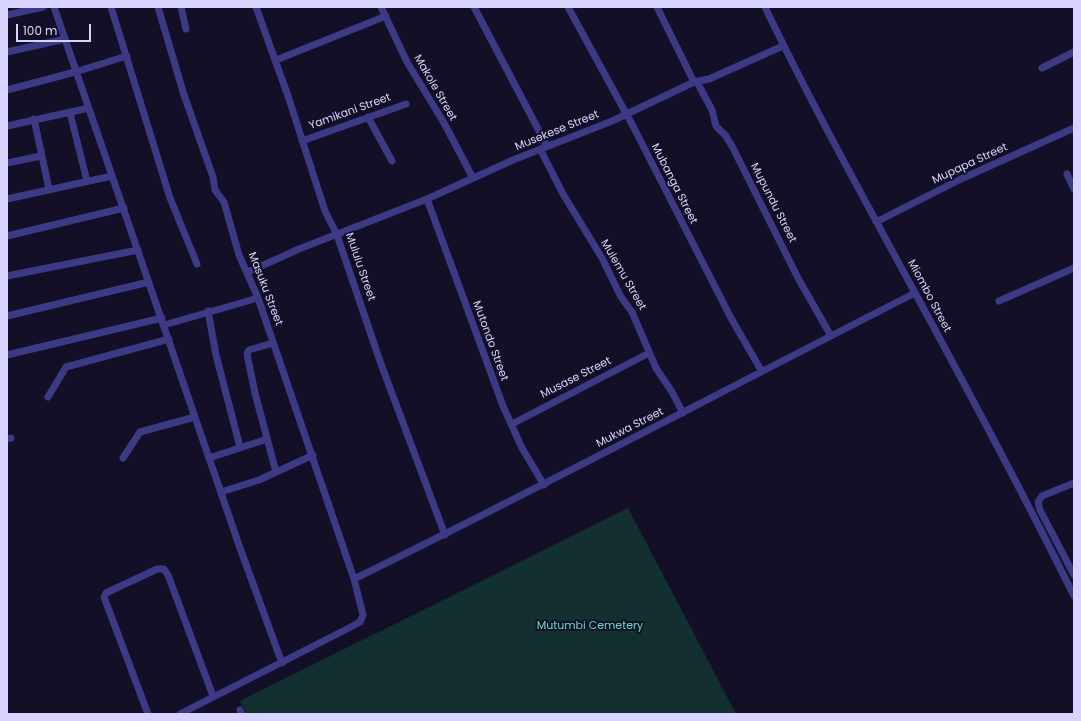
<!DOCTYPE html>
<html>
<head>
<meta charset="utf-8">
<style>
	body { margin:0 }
	#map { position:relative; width:1081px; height:721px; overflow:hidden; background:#130f26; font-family:Poppins,sans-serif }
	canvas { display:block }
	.frame { position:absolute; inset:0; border:8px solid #d9d4ff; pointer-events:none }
	.scale { position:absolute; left:16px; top:24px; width:75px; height:18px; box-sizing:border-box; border:2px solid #d9d4ff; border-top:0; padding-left:5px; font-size:12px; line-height:14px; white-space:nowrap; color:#d9d4ff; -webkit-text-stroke:3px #130f26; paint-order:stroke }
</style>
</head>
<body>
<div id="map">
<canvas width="1081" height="721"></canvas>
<div class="frame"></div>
<div class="scale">100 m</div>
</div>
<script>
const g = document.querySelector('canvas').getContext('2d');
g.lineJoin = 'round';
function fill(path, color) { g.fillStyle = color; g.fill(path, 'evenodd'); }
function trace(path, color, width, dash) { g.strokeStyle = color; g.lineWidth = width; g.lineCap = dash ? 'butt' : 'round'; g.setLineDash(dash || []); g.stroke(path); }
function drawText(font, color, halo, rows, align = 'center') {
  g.font = font + ' Poppins,sans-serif'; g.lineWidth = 4; g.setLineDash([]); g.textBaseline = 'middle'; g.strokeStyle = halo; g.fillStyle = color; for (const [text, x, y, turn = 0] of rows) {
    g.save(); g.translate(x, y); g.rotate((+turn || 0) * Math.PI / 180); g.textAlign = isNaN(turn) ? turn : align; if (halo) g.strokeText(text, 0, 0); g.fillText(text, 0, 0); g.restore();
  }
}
fill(new Path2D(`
	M628 508 736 714H247L240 701Z`), '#12302f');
trace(new Path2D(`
	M54 7 240 548 282 663
	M111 7 170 198 197 264
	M158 7 184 95 213 177 215 190 224 202 239 255 258 298 354 579 363 615 360 622 345 630 180 714
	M181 7 186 29
	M256 7 288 96 325 211 337 235 381 364 445 535
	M381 7 407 62 444 123 473 178
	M474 7 547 146
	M568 7 634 128 731 318 761 370
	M657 7 694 82
	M765 7C811 103 863 197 914 291 969 392 1023 493 1074 596
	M7 15 43 7
	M7 52 65 39
	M276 60 386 16
	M1042 68 1074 52
	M697 82 712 110 716 126 726 136 733 148 798 278 831 336
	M7 90 75 72 127 56
	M70 113 87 181
	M368 117 392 161
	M34 119 49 189
	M7 126 89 108
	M302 141 406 104
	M540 149 563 194 602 258 621 297 632 312 656 368 672 392 683 413
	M7 163 41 156
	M1067 174 1074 189
	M7 199 112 176
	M427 199 503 406 522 448 544 485
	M876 222 961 179 1074 128
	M7 236 124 208
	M248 272 299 249 427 199 513 160 612 121 694 82 709 79 783 46
	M7 276 138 250
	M999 301 1074 268
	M208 311 216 355 240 447
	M7 316 149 282
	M164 325 258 298
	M273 343 249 350 247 354 255 393 276 472
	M7 355 162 318
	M48 397 66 367 169 339
	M512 424 649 353
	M7 439 11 438
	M123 458 140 432 195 417
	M209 458 267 439
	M1074 483 1042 496 1038 502 1040 510 1074 575
	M221 492 259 480 313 455
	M354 579C542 487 728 388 915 293
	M240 710 242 714
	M148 714 104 597 106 593 157 569H164L168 575 213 696`), '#3d3a85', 7);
drawText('11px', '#d9d4ff', '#130f26', [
	["Makole Street",435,88,60],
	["Yamikani Street",350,112,-20],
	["Musekese Street",557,131,-22],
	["Mupapa Street",970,164,-25],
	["Mubanga Street",674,184,63],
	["Mupundu Street",773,203,63],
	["Mululu Street",360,267,71],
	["Mulemu Street",623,275,60],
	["Masuku Street",265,289,69],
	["Miombo Street",929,296,62],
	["Mutondo Street",490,341,70],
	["Musase Street",576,378,-27],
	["Mukwa Street",630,428,-27]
]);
drawText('11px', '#5fe0c0', '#130f26', [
	["Mutumbi Cemetery",590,626]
]);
</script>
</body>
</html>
